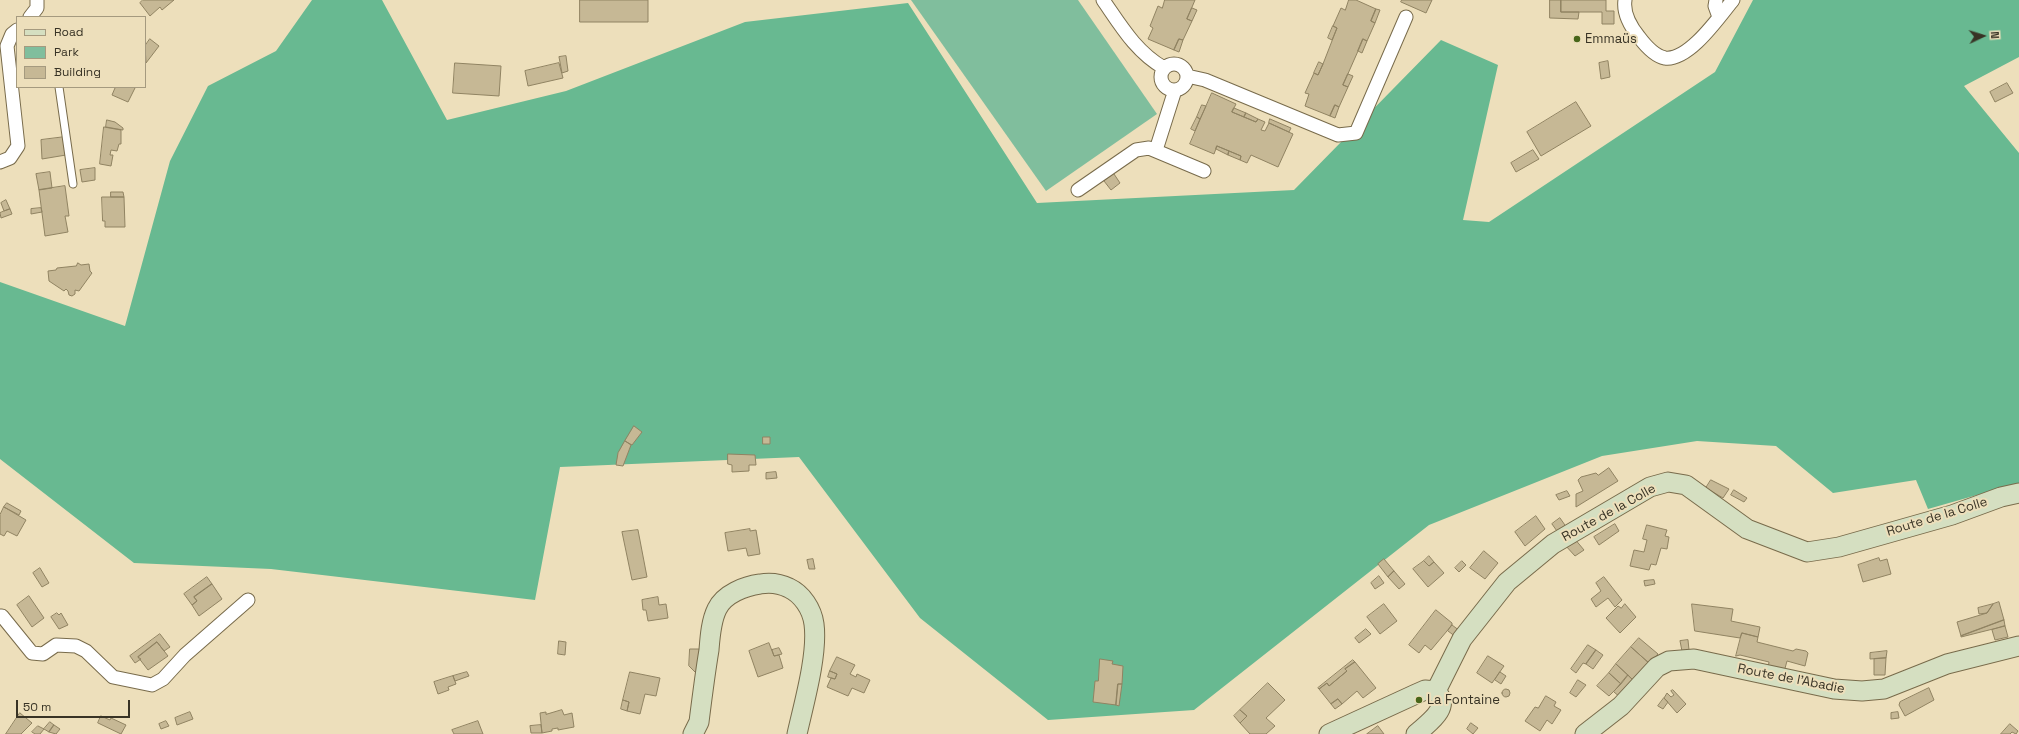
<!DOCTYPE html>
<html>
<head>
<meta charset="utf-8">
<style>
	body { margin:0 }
	#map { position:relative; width:2019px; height:734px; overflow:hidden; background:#eddfbb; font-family:"Space Grotesk",sans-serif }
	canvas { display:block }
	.legend { position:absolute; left:16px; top:16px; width:130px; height:72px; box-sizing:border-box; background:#eddfbb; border:1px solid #a59a7f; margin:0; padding:5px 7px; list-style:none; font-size:12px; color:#383325 }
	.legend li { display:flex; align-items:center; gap:8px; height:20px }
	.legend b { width:20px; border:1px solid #a59a7f }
	.north { position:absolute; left:1963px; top:16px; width:40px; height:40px; -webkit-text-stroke:3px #eddfbb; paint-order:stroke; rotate:86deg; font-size:11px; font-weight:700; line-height:16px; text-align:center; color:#383325 }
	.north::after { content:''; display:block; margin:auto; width:14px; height:18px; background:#383325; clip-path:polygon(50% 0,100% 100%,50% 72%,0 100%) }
	.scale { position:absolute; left:16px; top:700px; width:114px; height:18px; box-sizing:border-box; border:2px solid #383325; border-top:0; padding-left:5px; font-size:12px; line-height:14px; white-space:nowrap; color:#383325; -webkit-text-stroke:3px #eddfbb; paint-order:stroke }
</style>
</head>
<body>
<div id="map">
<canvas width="2019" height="734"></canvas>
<ul class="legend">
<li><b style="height:5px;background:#d5dfc1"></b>Road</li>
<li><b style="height:11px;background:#80be9d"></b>Park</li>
<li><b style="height:11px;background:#c6b895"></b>Building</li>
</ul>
<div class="north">N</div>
<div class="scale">50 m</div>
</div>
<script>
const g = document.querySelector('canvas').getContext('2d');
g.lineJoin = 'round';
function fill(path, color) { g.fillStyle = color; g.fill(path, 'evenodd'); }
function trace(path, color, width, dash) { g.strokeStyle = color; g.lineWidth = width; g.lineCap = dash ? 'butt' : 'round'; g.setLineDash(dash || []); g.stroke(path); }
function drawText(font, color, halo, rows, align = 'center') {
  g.font = font + ' "Space Grotesk",sans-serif'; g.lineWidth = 4; g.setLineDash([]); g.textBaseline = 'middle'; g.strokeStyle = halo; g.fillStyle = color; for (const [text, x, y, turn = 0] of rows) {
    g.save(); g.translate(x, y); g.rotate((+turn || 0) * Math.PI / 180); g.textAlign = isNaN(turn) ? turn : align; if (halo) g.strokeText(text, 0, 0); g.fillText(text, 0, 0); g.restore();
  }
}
fill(new Path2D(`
	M911 0H1078L1157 114 1046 191Z`), '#80be9d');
fill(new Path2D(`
	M312 0H382L447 120 566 91 745 22 908 3 1037 203 1294 190 1441 40 1498 65 1463 220 1489 222 1715 72 1753 0H2019V57L1964 86 2019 153V483L1928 509 1916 480 1833 493 1776 446 1697 441 1602 456 1429 525 1194 710 1048 720 920 618 799 457 560 467 535 600 271 569 134 563 0 459V282L125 326 170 161 208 86 276 51Z`), '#68b991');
const building = new Path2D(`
	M143 0H174L162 10 160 7 150 16 140 3Z
	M580 0H648V22H580Z
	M1165 0H1195L1187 19 1192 21 1183 40 1179 39 1174 50 1148 39 1153 28 1150 26 1158 6 1162 8Z
	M1349 0H1356L1376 9 1371 21 1375 23 1367 41 1363 39 1358 51 1343 85 1348 87 1339 107 1335 105 1330 116 1305 106 1309 94 1305 93 1314 73 1318 75 1323 64 1337 28 1333 26 1341 8 1345 10Z
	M1402 0H1432L1426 13 1401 2Z
	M1550 0H1561V12H1579L1578 19 1550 18Z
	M1561 0H1606V11H1614V24H1602V12H1561Z
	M1192 8 1197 10 1192 21 1187 19Z
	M1376 9 1380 10 1375 23 1371 21Z
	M1333 26 1337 28 1332 40 1328 38Z
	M150 39 159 46 146 63 145 46Z
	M1179 39 1183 40 1179 52 1174 50Z
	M1363 39 1367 41 1362 53 1358 51Z
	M566 56 568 71 562 73 559 57Z
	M1608 61 1610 77 1601 79 1599 63Z
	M1319 62 1323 64 1318 75 1314 73Z
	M455 63 501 66 499 96 453 93Z
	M559 63 563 78 528 86 525 71Z
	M1348 74 1353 76 1348 87 1343 85Z
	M2007 83 2013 93 1995 102 1990 92Z
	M113 87H133L135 88 128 102 112 95 115 88Z
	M1212 93 1236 104 1232 112 1256 122 1258 119 1265 122 1261 130 1265 131 1269 123 1293 134 1278 167 1251 155 1247 163 1240 160 1241 156 1217 146 1214 154 1190 144Z
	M1576 102 1591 126 1541 156 1527 132Z
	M1202 105 1206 106 1200 119 1197 117Z
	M1335 105 1339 107 1335 118 1330 116Z
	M1234 108 1246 113 1244 117 1232 112Z
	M1246 113 1258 119 1256 122 1244 117Z
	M1197 117 1200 119 1195 131 1191 129Z
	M1270 119 1291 128 1289 132 1269 123Z
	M107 120 115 122 123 128V130L106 127Z
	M104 127 121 130V144H119L117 151 111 150 110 155H113L111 166 100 164Z
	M65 137 66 155 42 159 41 140Z
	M1217 146 1229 151 1228 155 1216 149Z
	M1533 150 1539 159 1516 172 1511 163Z
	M1229 151 1241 156 1240 160 1228 155Z
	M95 168V180L82 182 80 170Z
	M50 172 52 188 39 190 36 174Z
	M1114 174 1120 183 1111 190 1104 181Z
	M65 186 69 216H65L68 232 45 236 39 190Z
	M111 192H123L124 197H111Z
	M102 197H124L125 227H105V221H103Z
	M6 200 10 209 4 211 1 203Z
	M41 208 42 212 31 214V209Z
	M10 209 12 214 1 218 0 213Z
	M78 263 81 265 89 264 90 271 92 273 79 291 75 290V294L72 296 69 295 68 291 66 289 64 291 49 281 48 271 56 270 57 268 76 266Z
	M634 426 642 432 632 445 625 441Z
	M763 437H770V444H763Z
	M625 441 631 445 623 466 616 465 618 453Z
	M728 454 755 455 756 465H749V471L732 472V465L728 464Z
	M1609 468 1618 481 1576 507V494L1583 491 1578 480 1581 477 1596 473 1598 475Z
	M776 472 777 478 766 479V473Z
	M1711 480 1729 489 1723 498 1706 488Z
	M1734 490 1747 498 1744 502 1731 495Z
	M1567 491 1570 496 1559 500 1556 495Z
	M7 503 21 511 19 515 4 507Z
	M4 507 26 520 17 536 7 531 4 536 0 534V515Z
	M1536 516 1545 529 1525 546 1515 532Z
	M1560 518 1567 528 1559 534 1552 524Z
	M1615 524 1619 531 1599 545 1594 537Z
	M1647 525 1667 530 1665 536 1669 537 1667 549 1661 548 1656 565 1651 564 1649 570 1630 566 1634 550 1644 552 1647 540 1643 539Z
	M750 529V531L756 530 760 554 748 556 746 548 728 551 725 533Z
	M638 530 647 577 632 580 622 532Z
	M1574 538 1584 550 1575 556 1565 545Z
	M1484 551 1498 563 1485 579 1470 568Z
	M1429 556 1434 562 1429 566 1424 561Z
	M1879 558 1880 561 1887 559 1891 574 1863 582 1858 565Z
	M813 559 815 569H809L807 560Z
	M1384 559 1394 571 1388 577 1378 564Z
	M1424 561 1429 566 1434 562 1444 573 1428 587 1413 569Z
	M1462 561 1466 565 1459 572 1455 568Z
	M40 568 49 583 42 587 33 573Z
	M1394 571 1405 584 1399 589 1388 577Z
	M1379 576 1384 583 1375 589 1371 583Z
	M207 577 212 584 194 597 197 601 192 605 184 594Z
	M1604 577 1622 600 1615 607 1608 598 1596 607 1591 599 1601 591 1596 583Z
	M1654 580 1655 584 1645 586 1644 581Z
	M212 584 222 599 199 616 192 605 197 601 194 597Z
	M29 596 44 618 32 627 17 605Z
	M658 597 659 605 666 604 668 618 648 621 646 610H643L642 600Z
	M1999 602 2004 620 1961 636 1957 622 1987 613 1993 604Z
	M1384 604 1397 621 1380 634 1367 617Z
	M1625 604 1636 617 1620 633 1606 618 1618 606 1621 608Z
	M1692 604 1733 609 1731 621 1760 627 1758 637 1742 633 1740 638 1695 631Z
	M1993 604 1987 613 1979 614 1978 608Z
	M1436 610 1452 623V625L1431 650 1425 645 1419 653 1409 645Z
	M57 613 59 615 61 613 68 625 59 629 51 617Z
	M2004 620 2005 626 1961 637V636Z
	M1452 625 1460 631 1456 637 1448 631Z
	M2005 626 2008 637 1995 640 1992 630Z
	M1366 629 1371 634 1359 643 1355 638Z
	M1742 633 1758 637 1757 642 1793 651 1796 649 1806 651 1808 653 1805 666 1787 661 1784 672 1768 668 1769 662 1740 655 1736 656Z
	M160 634 170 647 164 651 157 642 138 657 141 659 135 663 130 656Z
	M1639 638 1658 654 1650 664 1631 647Z
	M1688 640 1689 650 1682 651 1680 641Z
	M559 641 566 642 565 655 558 654Z
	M157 642 168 656 148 670 138 657Z
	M769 643 774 656 779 655 783 668 758 677 749 651Z
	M1588 645 1596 650 1586 664 1583 663 1576 673 1571 669Z
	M1631 647 1650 664 1635 682 1616 664Z
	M779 648 782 654 774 656 772 650Z
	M690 649H701L697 674 689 666Z
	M1596 650 1603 655 1593 669 1586 664Z
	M1887 651 1886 658 1870 659V653Z
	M1488 656 1504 666 1492 683 1477 673Z
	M837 657 855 665 850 674 856 677 857 674 870 680 864 693 852 688 848 696 827 687 831 678 835 679 837 674 830 671Z
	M1886 658 1885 675H1874V659Z
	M1100 659 1113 661 1112 664 1123 666 1122 684H1118L1116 705 1093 702 1095 681H1098Z
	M1353 660 1355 662 1345 669 1347 671 1329 686 1327 683 1319 689 1318 688Z
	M1355 662 1376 688 1363 698 1357 691 1342 704 1338 699 1331 704 1319 689 1327 683 1329 686 1347 671 1345 669Z
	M1616 664 1628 675 1621 684 1609 673Z
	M830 671 837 674 835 679 828 677Z
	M467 672 469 676 455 681 453 676Z
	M630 672 660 678 656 696 645 694 640 714 627 711 629 702 623 700Z
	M1500 672 1506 676 1501 684 1495 680Z
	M1609 673 1621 684 1609 696 1597 686Z
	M1628 675 1635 682 1621 698 1614 692Z
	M453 676 456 684 448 687 449 690 438 694 434 682Z
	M1578 680 1586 685 1576 697 1570 693Z
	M1268 683 1285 700 1266 718 1275 726 1266 734H1250L1240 723 1247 716 1240 710Z
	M1118 684H1122L1119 706 1116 705Z
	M1929 688 1934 700 1905 716 1899 705 1900 702Z
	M1502 693a4 4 0 1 1 8 0a4 4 0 1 1-8 0Z
	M1673 690 1686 704 1677 713 1664 698 1667 693 1671 697 1674 695 1671 691Z
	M1546 696 1556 702 1554 706 1561 710 1552 724 1547 720 1540 731 1525 721 1535 707 1538 708Z
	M1664 698 1668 702 1663 709 1658 706Z
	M1338 699 1342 704 1335 709 1331 704Z
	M623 700 629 702 627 711 621 709Z
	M562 710 564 715 572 713 574 727 558 730V728L552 729V731L542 733 540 713 546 712V714Z
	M1240 710 1247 716 1240 723 1234 716Z
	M190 712 193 719 177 725 175 718Z
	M1898 712 1899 718 1891 719V713Z
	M20 713 32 723 21 734H6Z
	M101 716 110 720 111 718 126 725 121 734 98 723Z
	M166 721 169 726 161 729 159 724Z
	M478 721 483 734H454L452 730Z
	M50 722 54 725 49 732 44 729Z
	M1471 723 1478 728 1473 734 1467 729Z
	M2010 724 2018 731 2016 734 2012 732 2010 734H2001Z
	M54 725 60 729 56 734 49 732Z
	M541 725 542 733H531L530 726Z
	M38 726 44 729 40 734H35L32 732Z
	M1378 726 1384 734H1367Z`);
fill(building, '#c6b895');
trace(building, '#908362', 1);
const lane = new Path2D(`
	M59 87 73 184`);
const street = new Path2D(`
	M1103 0C1121 26 1136 52 1164 68
	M1625 0C1623 13 1631 27 1639 37 1645 45 1654 56 1665 58 1689 61 1719 17 1733 0
	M1716 0 1715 6 1719 17
	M30 17 37 8V0
	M1161 77a13 13 0 1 1 26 0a13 13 0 1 1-26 0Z
	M1187 76 1205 80 1338 135 1356 133 1406 17
	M1156 150 1175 90
	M0 162 10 158 18 146 7 46 12 34 17 30
	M1078 190 1136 150 1149 148 1204 171
	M0 616H2L32 653 43 654 56 645 76 646 86 651 113 677 152 685 163 679 185 655 248 600`);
const secondary = new Path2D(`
	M1436 691 1462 639 1507 582 1553 544 1650 487 1668 482 1686 485 1747 529 1807 552 1839 547 1952 515 2001 497 2019 493
	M693 734 699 722C702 698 705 674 709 650 710 637 711 621 717 609 724 594 745 586 760 584 771 582 779 583 789 588 802 594 812 609 814 624 818 654 804 703 797 734
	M1329 734 1416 694 1425 690 1436 691C1452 708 1428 723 1416 734
	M1585 734 1621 706 1657 667 1669 661 1694 659 1834 689 1862 691 1884 689 1947 664 2019 646`);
trace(lane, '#786b4b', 9);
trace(street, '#786b4b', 15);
trace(secondary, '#786b4b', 21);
trace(lane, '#fff', 7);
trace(street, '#fff', 13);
trace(secondary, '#d5dfc1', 19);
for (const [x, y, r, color] of [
	[1577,39,4,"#48661a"],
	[1419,700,4,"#48661a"]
]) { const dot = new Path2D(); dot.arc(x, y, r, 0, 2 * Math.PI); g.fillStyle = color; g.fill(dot); trace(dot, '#eddfbb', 1.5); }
drawText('13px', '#383325', '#eddfbb', [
	["Emmaüs",1585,39],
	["La Fontaine",1427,700]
], 'left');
drawText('13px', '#383325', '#eddfbb', [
	["Route de la Colle",1609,513,-29],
	["Route de la Colle",1937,517,-17],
	["Route de l'Abadie",1791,679,11]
]);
</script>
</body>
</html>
